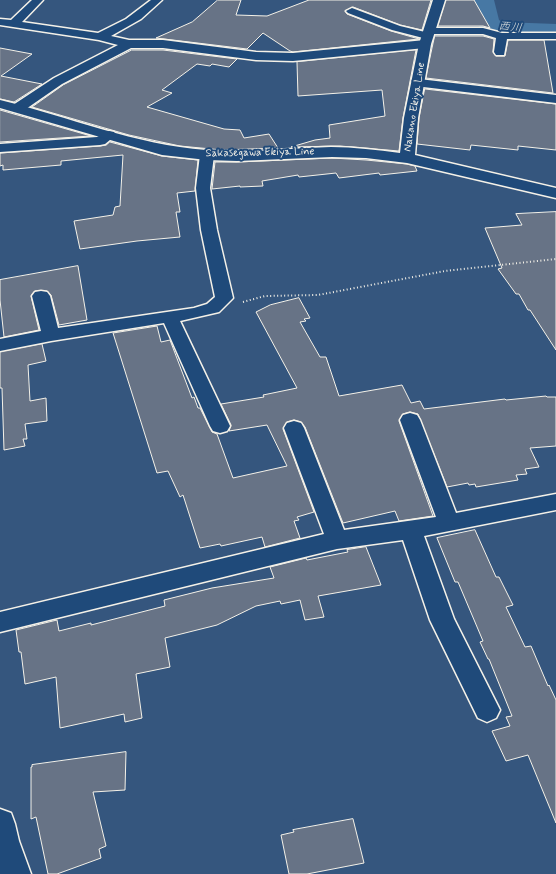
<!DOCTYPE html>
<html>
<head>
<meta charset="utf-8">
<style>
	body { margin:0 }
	canvas { display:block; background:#35567e }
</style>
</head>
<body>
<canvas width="556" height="874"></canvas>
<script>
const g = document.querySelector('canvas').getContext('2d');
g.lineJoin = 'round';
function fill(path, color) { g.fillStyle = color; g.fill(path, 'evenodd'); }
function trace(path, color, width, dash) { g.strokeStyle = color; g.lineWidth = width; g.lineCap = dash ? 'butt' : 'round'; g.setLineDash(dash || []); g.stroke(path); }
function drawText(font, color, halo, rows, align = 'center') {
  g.font = font + ' Mynerve,"Klee One",sans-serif'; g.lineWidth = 4; g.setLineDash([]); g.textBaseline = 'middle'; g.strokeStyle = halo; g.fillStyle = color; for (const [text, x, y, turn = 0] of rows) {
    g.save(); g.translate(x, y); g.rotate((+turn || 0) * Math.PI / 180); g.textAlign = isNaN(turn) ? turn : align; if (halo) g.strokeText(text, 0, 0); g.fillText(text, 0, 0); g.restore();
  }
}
fill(new Path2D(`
	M470 0H494L499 20 502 22 556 24V38L496 36C475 31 475 19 470 0Z`), '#4778a4');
const building = new Path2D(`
	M218 0H241L236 15 267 16 309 0H431L422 30 400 25 353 7 345 11 347 14 391 31 419 39 293 52 290 51 263 33 247 49 156 38 192 22Z
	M446 0H474L490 28 483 26H438Z
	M435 36H483L494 39 493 52 496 56H505L508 40H544L553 93 426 78Z
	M0 48 32 54 1 76 42 84 14 102 0 99Z
	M132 50H163L237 59 229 67 212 64 210 66 197 64 162 90 172 93 147 107 224 129 240 130 244 138 269 134 278 148 222 150 180 146 129 135 32 107 63 85Z
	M416 50 403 118 399 151 340 146 291 147 315 140 330 138 329 125 385 116 382 90 298 96 297 62Z
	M425 89 556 104V150L518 146V150L471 145 470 150 417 144 419 118Z
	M0 110 91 136 0 142Z
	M110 142 162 156 198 160 195 191 177 193 180 212H176L180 237 137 241 80 249 74 221 113 215 115 207 120 206 123 155 61 161V165L3 170V165L0 166V153L100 146 106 145Z
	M332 158 366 160 407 164 415 166 417 171 380 175 379 173 339 178 336 173 299 177 298 175 262 181 263 186 240 187V186L212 189 215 162H237Z
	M556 212V350L530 310H528L519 294H516L498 269 502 268 485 228 522 225 516 214Z
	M78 266 87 320 59 325 51 295 47 291H35L31 296 39 330 4 337 0 300V280Z
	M299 298 310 318 304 319 306 321 300 322 320 357H326L339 396 402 385 411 403 420 401 424 409 505 399 506 400 546 396 547 397H556V446L530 448 539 467 525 469 527 474 516 475 518 480 476 487 475 484 469 485 468 483 447 487 418 414 410 412 403 414 399 421 433 516 399 521 395 511 343 523 305 427 301 422 294 420 287 422 283 429 314 512 297 517 299 520 294 521 300 538 265 547 262 537 221 546 220 544 200 548 183 495 180 497 168 471 157 473 113 333 157 326 161 342 170 340 192 398 194 397 198 408H200L212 432 217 434 233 478 287 466 267 425 229 431 231 425 221 404 264 397 263 395 297 388 256 312 270 305Z
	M42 344 46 361 28 365 30 401 46 398 47 421 25 424 27 439H23L25 446 4 450 2 388H0V352Z
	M475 530 496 577H499L513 605 506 607 525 647 531 646 548 686 549 685 556 700V823L528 755 506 761 492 731 510 726 506 717 512 716 489 659H488L480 642 483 641 458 582H455L437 538Z
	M366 547 381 585 318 596 324 617 305 620 300 600 281 604 280 601 256 606 217 625 165 638 170 667 136 674 142 718 125 722 124 714 60 728 56 677 25 684 21 652H19L16 630 57 620 59 631 91 623V625L165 606 164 600 212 588 274 578 270 567 306 558 307 560 348 552 347 550Z
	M126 752 125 790 93 792 106 846 99 849 101 858 57 874H48L36 817 31 819V767H32V765Z
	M353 819 364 863 307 874H289L281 835 294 832 293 830Z`);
fill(building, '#677386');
trace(building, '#f4f1e8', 1);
const street = new Path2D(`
	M32 0H43L22 22 98 33 126 19 151 0H162L141 19 111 36 129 40H163L256 52 293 53 425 40 429 42 431 44 429 46 425 48 293 61 256 60 163 48H131L62 84 23 111H13L11 108 13 105 54 78 118 45 99 40 0 25V19L11 20Z
	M352 8 400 26 425 32 426 29 430 28H483L502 33H556V39H507L504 55H496L494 52 496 38 483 34H432L433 36 431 38 427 39 392 30 348 13 346 11Z
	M419 79 556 95V103L415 86 413 83 415 80Z
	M109 131 114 132 116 135 105 144 100 145 0 152V144L97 137Z
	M207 151 212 152 214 155 210 188 217 230 233 298 219 312 180 321 230 426 227 431 220 433 213 431 210 426 164 323 51 341 0 351V339L41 331 32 296 35 292 41 291 47 292 50 296 58 328 194 308 207 304 215 297 201 230 196 188 200 155 202 152Z
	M410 413 417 415 420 420 456 513 556 494V510L424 536 454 619 500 710 496 718 487 722 478 718 430 620 403 540 337 549 0 632V612L324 534 284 428 287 423 294 421 301 423 304 428 344 530 436 517 400 420 403 415Z`);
const secondary = new Path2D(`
	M433 0H445L431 44 418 118 415 155 556 188V198L407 163 366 158 332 157 237 161 207 160 162 155 0 108V100C69 117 136 145 206 150 248 154 289 148 331 147 354 147 377 150 400 153L404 118 419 44Z
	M0 809 11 813 15 824 19 841 31 874H0Z`);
trace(street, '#f4f1e8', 3);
trace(secondary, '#f4f1e8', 3);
trace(new Path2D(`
	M243 302 265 296 318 295 445 271 556 259`), '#f4f1e8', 2, [1, 2.5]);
fill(street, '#1f4a7a');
fill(secondary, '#1f4a7a');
drawText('11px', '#f4f1e8', '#1f4a7a', [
	["Nakano Ekiya Line",415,107,-81],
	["Sakasegawa Ekiya Line",260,153,-1]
]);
drawText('italic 12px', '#dadfde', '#1f4a7a', [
	["西川",510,28,7]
]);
</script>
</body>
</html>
